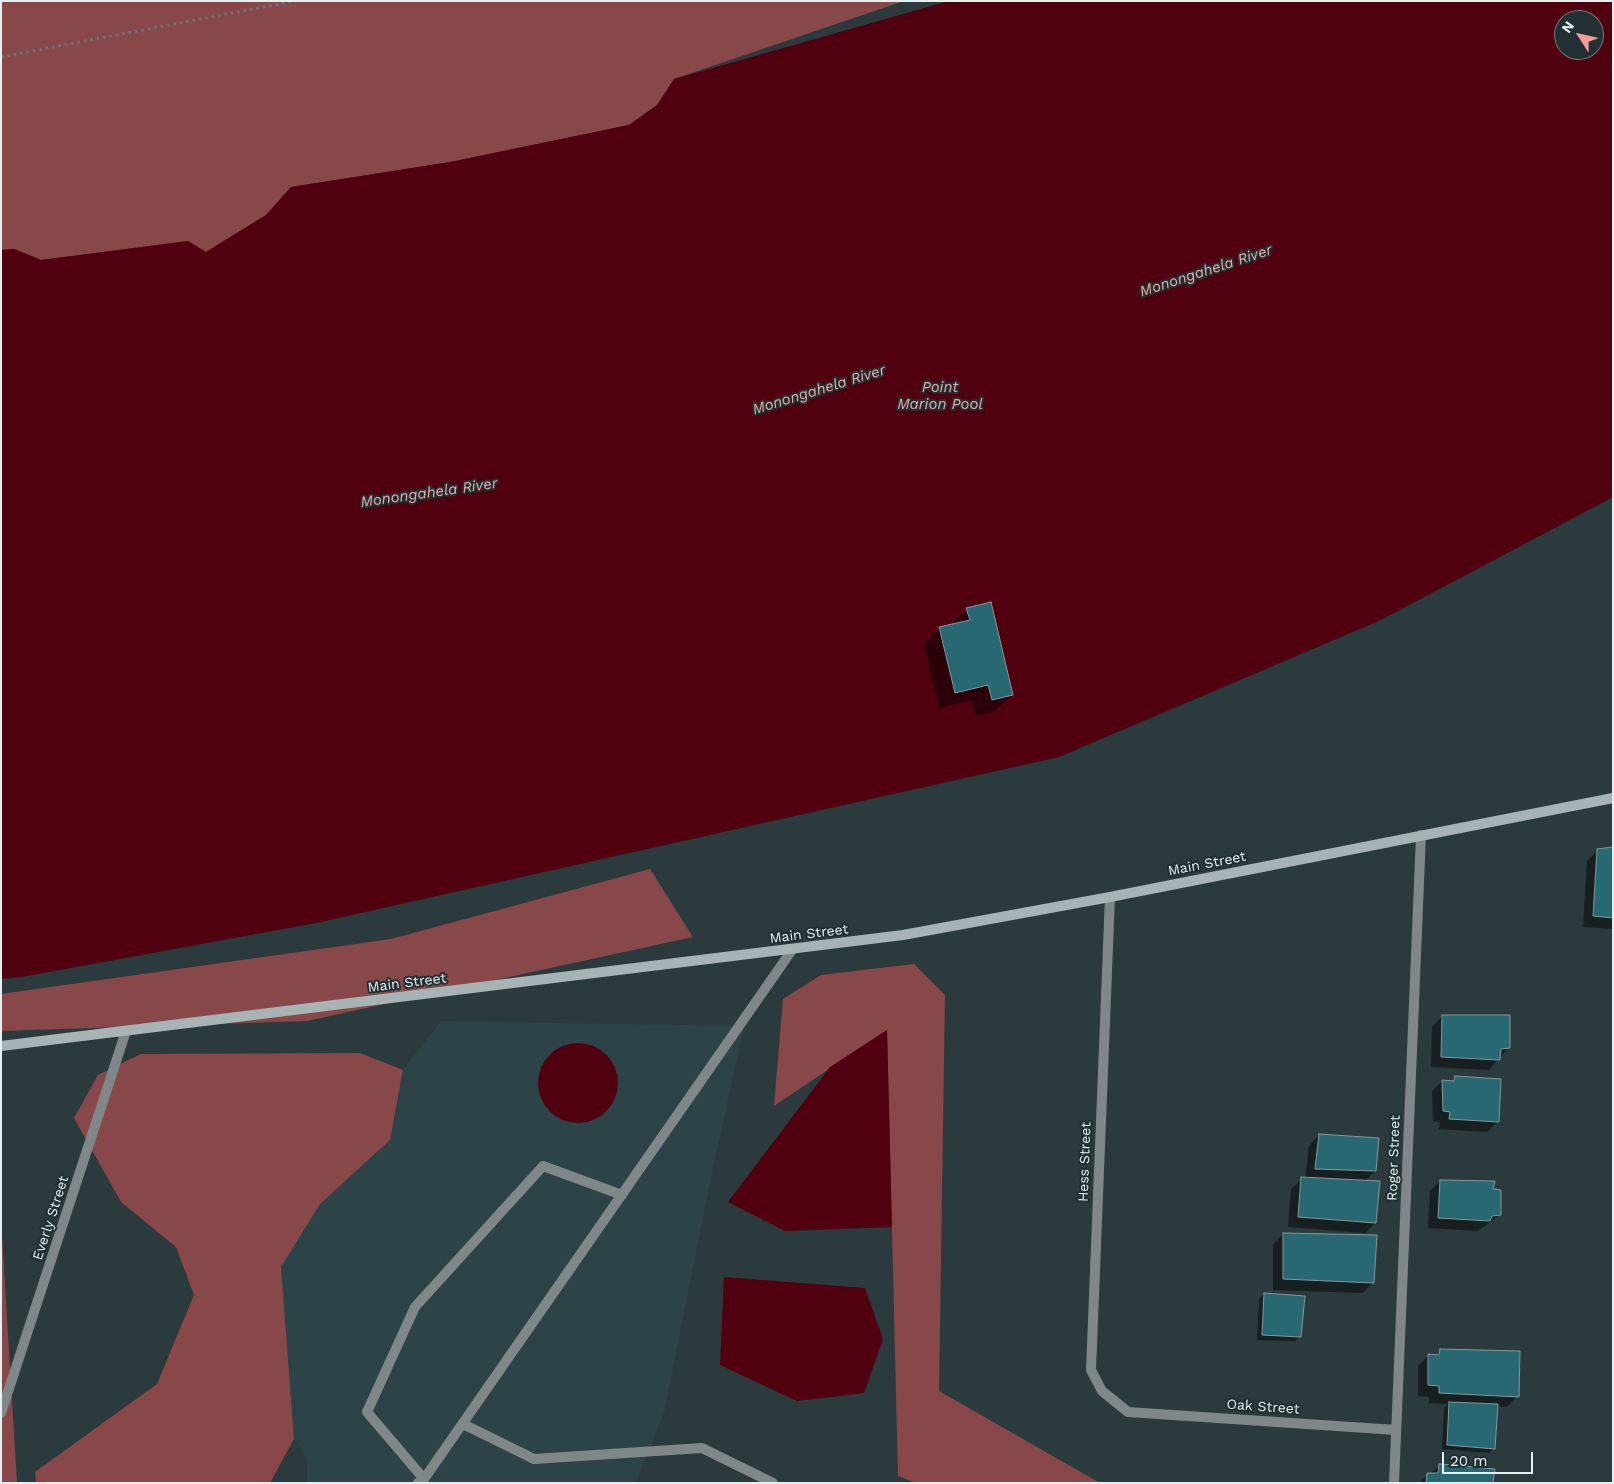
<!DOCTYPE html>
<style>
body{margin:0}
#map{position:relative;width:1614px;height:1484px;overflow:hidden;background:#2b3a3d;font-family:"Work Sans",sans-serif}
canvas{display:block}
.frame{position:absolute;inset:0;border:2px solid #e7f0f1;pointer-events:none}
.north{position:absolute;left:1554px;top:10px;width:50px;height:50px;box-sizing:border-box;background:#213033;border:1px solid #707d7f;border-radius:50%;rotate:305deg;font-size:14px;font-weight:700;line-height:20px;text-align:center;color:#e7f0f1}
.north::after{content:'';display:block;margin:auto;width:18px;height:22px;background:#f59b9a;clip-path:polygon(50% 0,100% 100%,50% 72%,0 100%)}
.scale{position:absolute;left:1442px;top:1452px;width:91px;height:22px;box-sizing:border-box;border:2px solid #e7f0f1;border-top:0;padding-left:6px;font-size:15px;line-height:18px;white-space:nowrap;color:#e7f0f1;-webkit-text-stroke:4px #213033;paint-order:stroke}
</style>
<div id="map">
<canvas width="1614" height="1484"></canvas>
<div class="frame"></div>
<div class="north">N</div>
<div class="scale">20 m</div>
</div>
<script>
const ctx = document.querySelector('canvas').getContext('2d');
ctx.lineJoin = 'round';
function fillPath(path, color) {
  ctx.fillStyle = color;
  ctx.fill(path, 'evenodd');
}
function toPath(rows) {
  const path = new Path2D();
  for (const r of rows) {
    if (r.length === 3) {
      path.moveTo(r[0] + r[2], r[1]);
      path.arc(r[0], r[1], r[2], 0, 2 * Math.PI);
      continue;
    }
    path.moveTo(r[0], r[1]);
    for (let i = 2; i < r.length; i += 2) path.lineTo(r[i], r[i + 1]);
  }
  return path;
}
function strokePath(path, color, width, dash) {
  ctx.strokeStyle = color;
  ctx.lineWidth = width;
  ctx.lineCap = dash ? 'butt' : 'round';
  ctx.setLineDash(dash || []);
  ctx.stroke(path);
}
function label(font, color, halo, rows, align = 'center') {
  ctx.font = font + ' "Work Sans",sans-serif';
  ctx.lineWidth = 4;
  ctx.setLineDash([]);
  ctx.textBaseline = 'middle';
  ctx.strokeStyle = halo;
  ctx.fillStyle = color;
  for (const [text, x, y, turn = 0] of rows) {
    ctx.save();
    ctx.translate(x, y);
    ctx.rotate((+turn || 0) * Math.PI / 180);
    ctx.textAlign = isNaN(turn) ? turn : align;
    if (halo) ctx.strokeText(text, 0, 0);
    ctx.fillText(text, 0, 0);
    ctx.restore();
  }
}
const built = toPath([
 [441,1021,744,1026,708,1192,664,1413,636,1483,307,1483,307,1459,294,1439,281,1267,320,1204,390,1140,403,1070]
]);
const green = toPath([
 [1,1,904,1,674,79,657,105,629,125,450,162,291,187,266,215,206,252,188,241,41,260,14,249,1,250],
 [650,869,693,937,307,1021,1,1031,1,994,391,939],
 [914,964,945,995,939,1391,1100,1483,916,1483,898,1476,887,1030,774,1106,783,999,821,975],
 [360,1053,403,1070,390,1140,320,1204,281,1267,294,1439,270,1483,36,1483,35,1472,157,1384,194,1295,176,1247,121,1202,74,1118,98,1075,141,1054],
 [1,1218,17,1483,1,1483]
]);
const water = toPath([
 [949,1,1613,1,1613,497,1381,620,1059,757,316,923,22,977,1,979,1,250,14,249,41,260,188,241,206,252,266,215,291,187,450,162,629,125,657,105,674,79],
 [1564,20,1594,20,1594,50,1564,50],
 [887,1030,892,1227,785,1231,728,1202,830,1067],
 [578,1083,40],
 [724,1277,865,1288,883,1339,864,1393,797,1401,720,1365]
]);
const shadow = toPath([
 [967,609,1012,695,995,711,976,716,972,700,939,708,924,644,940,628,951,625],
 [1613,848,1613,929,1583,927,1587,861,1598,850],
 [1442,1016,1509,1047,1489,1070,1431,1067,1432,1027],
 [1456,1077,1498,1121,1487,1132,1439,1129,1440,1122,1433,1121,1432,1091,1442,1081,1451,1082],
 [1319,1135,1375,1171,1364,1182,1375,1223,1365,1233,1288,1227,1291,1189,1302,1179,1305,1179,1309,1146],
 [1440,1181,1491,1190,1499,1215,1478,1231,1428,1228,1430,1191],
 [1283,1234,1373,1282,1363,1293,1273,1290,1273,1245],
 [1264,1294,1300,1336,1295,1341,1257,1340,1259,1299],
 [1441,1351,1517,1396,1507,1407,1497,1406,1494,1448,1489,1453,1442,1449,1444,1408,1448,1404,1429,1403,1429,1397,1418,1396,1418,1366,1428,1356,1435,1356],
 [1440,1465,1492,1483,1419,1483]
]);
const building = toPath([
 [991,602,1013,695,992,700,988,685,955,693,939,627,970,620,966,608,991,602],
 [1613,847,1613,918,1593,916,1597,849,1613,847],
 [1442,1015,1510,1015,1510,1048,1501,1049,1500,1060,1441,1057,1442,1015],
 [1455,1076,1501,1079,1499,1122,1449,1119,1450,1112,1443,1111,1442,1080,1454,1081,1455,1076],
 [1319,1134,1379,1138,1376,1171,1315,1169,1319,1134],
 [1301,1177,1380,1181,1376,1223,1298,1217,1301,1177],
 [1440,1180,1495,1181,1493,1189,1501,1190,1501,1215,1492,1216,1490,1221,1438,1218,1440,1180],
 [1283,1233,1377,1235,1374,1283,1283,1279,1283,1233],
 [1264,1293,1305,1296,1301,1337,1262,1335,1264,1293],
 [1440,1349,1520,1351,1519,1397,1439,1393,1439,1386,1428,1385,1428,1354,1439,1355,1440,1349],
 [1449,1402,1498,1404,1495,1449,1447,1445,1449,1402],
 [1439,1464,1495,1469,1493,1483,1426,1483,1427,1473,1438,1473,1439,1464]
]);
const path = toPath([
 [1,57,295,1]
]);
const lane = toPath([
 [463,1424,534,1459,702,1448,773,1483],
 [424,1479,367,1412,415,1307,543,1166,622,1195],
 [418,1483,424,1479,792,950]
]);
const street = toPath([
 [1110,897,1091,1370,1102,1391,1128,1412,1396,1430],
 [1,1413,126,1031],
 [1394,1483,1421,835]
]);
const secondary = toPath([
 [1,1046,903,935,1110,897,1613,798]
]);
const streetNames = [
 ["Main Street",1207,864,-11],
 ["Main Street",809,934,-7],
 ["Main Street",407,983,-7],
 ["Roger Street",1394,1158,-88],
 ["Hess Street",1085,1162,-88],
 ["Everly Street",51,1218,-72],
 ["Oak Street",1263,1407,4]
];
const waterNames = [
 ["Monongahela River",1206,271,-18],
 ["Point",940,388],
 ["Marion Pool",940,405],
 ["Monongahela River",819,390,-17],
 ["Monongahela River",429,493,-8]
];
fillPath(built, '#2c4448');
fillPath(green, '#884849');
fillPath(water, '#51000f');
fillPath(shadow, '#0007');
fillPath(building, '#276872');
strokePath(building, '#86989b', 1);
strokePath(path, '#697679', 3, [2.5, 4]);
strokePath(lane, '#7f8788', 10);
strokePath(street, '#7f8788', 10);
strokePath(secondary, '#a7b3b5', 10);
label('14px', '#e7f0f1', '#213033', streetNames);
label('italic 15px', '#f1aaa9', '#213033', waterNames);
</script>
